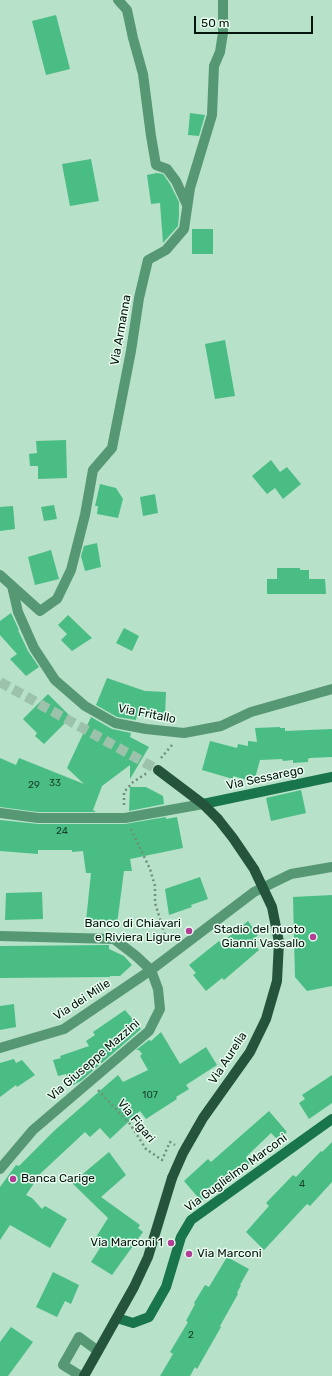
<!DOCTYPE html>
<style>
body{margin:0}
#map{position:relative;width:332px;height:1376px;overflow:hidden;background:#b7e1c8;font-family:Rubik,sans-serif}
canvas{display:block}
.scale{position:absolute;left:194px;top:16px;width:119px;height:18px;box-sizing:border-box;border:2px solid #05140c;border-top:0;padding-left:5px;font-size:12px;line-height:14px;white-space:nowrap;color:#05140c;-webkit-text-stroke:3px #e8fdf0;paint-order:stroke}
</style>
<div id="map">
<canvas width="332" height="1376"></canvas>
<div class="scale">50 m</div>
</div>
<script>
const ctx = document.querySelector('canvas').getContext('2d');
ctx.lineJoin = 'round';
function fillPath(path, color) {
  ctx.fillStyle = color;
  ctx.fill(path, 'evenodd');
}
function toPath(rows) {
  const path = new Path2D();
  for (const r of rows) {
    path.moveTo(r[0], r[1]);
    for (let i = 2; i < r.length; i += 2) path.lineTo(r[i], r[i + 1]);
  }
  return path;
}
function strokePath(path, color, width, dash) {
  ctx.strokeStyle = color;
  ctx.lineWidth = width;
  ctx.lineCap = dash ? 'butt' : 'round';
  ctx.setLineDash(dash || []);
  ctx.stroke(path);
}
function label(font, color, halo, rows, align = 'center') {
  ctx.font = font + ' Rubik,sans-serif';
  ctx.lineWidth = 3;
  ctx.setLineDash([]);
  ctx.textBaseline = 'middle';
  ctx.strokeStyle = halo;
  ctx.fillStyle = color;
  for (const [text, x, y, turn = 0] of rows) {
    ctx.save();
    ctx.translate(x, y);
    ctx.rotate((+turn || 0) * Math.PI / 180);
    ctx.textAlign = isNaN(turn) ? turn : align;
    if (halo) ctx.strokeText(text, 0, 0);
    ctx.fillText(text, 0, 0);
    ctx.restore();
  }
}
const building = toPath([
 [56,15,70,69,46,75,32,21],
 [190,113,205,115,199,136,188,135],
 [91,159,99,201,70,206,62,164],
 [157,173,163,174,170,184,179,202,179,216,178,226,163,243,160,203,151,204,147,175],
 [192,229,213,229,213,254,192,254],
 [225,340,235,396,215,399,205,344],
 [66,440,67,478,38,479,38,466,30,466,29,454,37,453,36,441],
 [271,460,280,472,287,467,301,484,283,499,275,488,267,494,252,476],
 [100,484,116,488,123,499,118,518,97,514,98,506,95,506],
 [155,494,158,513,143,516,140,497],
 [54,505,57,519,44,521,41,507],
 [13,506,15,529,0,531,0,507],
 [97,543,101,567,85,571,81,556,84,546],
 [51,550,59,579,35,585,28,557],
 [277,568,300,568,300,570,309,570,309,579,325,579,326,594,267,594,267,579,277,579],
 [11,613,19,630,18,630,28,651,39,667,26,676,10,659,17,654,0,635,0,621],
 [68,615,92,638,72,651,61,640,67,634,58,625],
 [124,628,139,636,132,651,116,643],
 [107,678,145,691,166,692,165,716,137,715,136,720,117,717,96,705],
 [48,694,71,717,44,744,35,736,37,733,23,719],
 [91,717,112,729,131,733,130,737,149,747,130,779,130,765,102,786,93,810,96,812,38,812,0,807,0,758,16,765,19,758,84,784,67,768],
 [280,727,280,728,285,728,285,731,332,729,332,757,310,758,308,759,308,762,293,763,293,760,283,761,282,759,260,760,254,782,233,776,233,779,202,770,210,741,237,748,238,744,248,746,248,741,257,742,255,728],
 [130,787,146,787,163,796,164,804,129,811],
 [301,790,306,813,271,821,266,798],
 [166,817,166,819,177,817,183,848,130,859,132,871,124,871,117,924,86,921,91,873,86,873,83,851,72,852,72,850,38,850,38,854,0,851,0,820,38,824,125,824],
 [200,877,208,899,191,905,192,907,169,915,165,889],
 [42,892,43,919,5,920,6,893],
 [332,895,332,986,307,991,295,977,293,897],
 [248,921,258,935,255,938,258,942,255,945,259,950,224,980,222,978,206,991,193,975,196,973,189,965,219,941,221,943],
 [109,945,109,949,124,956,132,965,120,976,110,976,110,977,0,978,0,946],
 [14,1004,16,1027,0,1030,0,1006],
 [125,1010,141,1029,81,1081,71,1086,66,1074,58,1076,53,1060,61,1058,60,1056,89,1046,86,1041,95,1035,93,1032],
 [161,1032,180,1064,206,1047,217,1065,186,1085,189,1089,176,1097,177,1099,146,1119,140,1111,110,1139,100,1128,90,1137,85,1132,41,1173,26,1195,32,1198,42,1209,45,1206,67,1219,50,1248,10,1225,0,1240,0,1187,16,1165,19,1166,55,1130,118,1075,123,1082,148,1070,140,1056,142,1054,139,1050,136,1050,149,1040,151,1041],
 [14,1059,16,1063,22,1060,35,1075,17,1087,16,1085,0,1097,0,1063],
 [332,1075,332,1103,309,1119,299,1103,305,1099,302,1095],
 [269,1111,287,1132,278,1140,271,1133,246,1157,251,1162,235,1177,232,1173,201,1201,184,1181,208,1159,211,1162],
 [332,1142,332,1182,310,1206,307,1204,264,1250,246,1232,269,1206,266,1203,293,1175,296,1177,321,1151,322,1152],
 [109,1152,126,1175,101,1197,140,1225,138,1228,143,1232,112,1275,91,1262,100,1248,93,1242,108,1218,72,1183],
 [227,1257,249,1269,240,1285,241,1285,237,1293,238,1294,220,1326,221,1327,197,1369,195,1367,190,1376,160,1376,173,1354,170,1352,188,1322,186,1321,195,1304,194,1303,205,1285,209,1287],
 [53,1272,79,1285,71,1304,65,1301,57,1317,36,1307],
 [11,1327,33,1342,8,1376,0,1376,0,1342]
]);
const primaryTunnel = toPath([
 [0,682,158,770]
]);
const path = toPath([
 [161,758,172,745],
 [124,805,124,792,133,782,147,773],
 [131,829,150,869,155,886,155,903,165,935,165,943],
 [98,1090,130,1124,146,1149,162,1160,170,1142,175,1145]
]);
const street = toPath([
 [118,0,127,10,133,38,143,74,151,136,156,165,167,169,176,181,187,205],
 [0,575,40,611,57,599,71,570,85,515,93,470,112,448,131,351,139,298,148,260,166,250,184,229,190,188,212,115,214,66,220,52,223,33,223,0],
 [12,586,18,612,34,648,55,680,85,706,115,723,146,729,184,733,221,726,251,712,332,689],
 [0,813,38,818,125,818,203,804],
 [0,936,114,939,136,956,151,970,158,989,160,1009,149,1031,33,1130,0,1169],
 [0,1048,64,1029,151,970,254,892,291,874,332,867],
 [81,1376,63,1365,79,1337,98,1351]
]);
const secondary = toPath([
 [203,804,332,777],
 [117,1318,133,1323,149,1317,166,1287,181,1237,191,1220,332,1119]
]);
const primary = toPath([
 [158,770,203,804,218,819],
 [84,1376,134,1287,148,1257,172,1178]
]);
const primaryBridge = toPath([
 [172,1178,183,1153,203,1118,250,1052,266,1019,277,981,279,942,272,907,254,869,233,838,218,819]
]);
const markers = [
 [189,931,4,"#b23e96"],
 [313,937,4,"#b23e96"],
 [13,1179,4,"#b23e96"],
 [171,1243,4,"#b23e96"],
 [189,1254,4,"#b23e96"]
];
const numberNames = [
 ["33",55,783],
 ["29",34,785],
 ["24",62,831],
 ["107",150,1095],
 ["4",302,1184],
 ["2",191,1335]
];
const streetNames = [
 ["Via Armanna",121,330,-80],
 ["Via Fritallo",147,714,11],
 ["Via Sessarego",265,778,-12],
 ["Via dei Mille",82,1000,-33],
 ["Via Aurelia",228,1058,-57],
 ["Via Giuseppe Mazzini",94,1060,-41],
 ["Via Figari",136,1121,51],
 ["Via Guglielmo Marconi",236,1173,-36]
];
const poiNames = [
 ["Banco di Chiavari",181,924],
 ["e Riviera Ligure",181,938],
 ["Stadio del nuoto",305,930],
 ["Gianni Vassallo",305,944],
 ["Banca Carige",21,1179,"left"],
 ["Via Marconi 1",163,1243],
 ["Via Marconi",197,1254,"left"]
];
fillPath(building, '#49bd84');
strokePath(primaryTunnel, '#9cc2ac', 10, [10, 5]);
strokePath(path, '#708f7d', 2.5, [2, 3]);
strokePath(street, '#569874', 10);
strokePath(secondary, '#19754c', 10);
strokePath(primary, '#25543c', 10);
strokePath(primaryBridge, '#25543c', 10);
for (const [x, y, r, color] of markers) {
  const dot = new Path2D();
  dot.arc(x, y, r, 0, 2 * Math.PI);
  ctx.fillStyle = color;
  ctx.fill(dot);
  strokePath(dot, '#e8fdf0', 1.5);
}
label('10px', '#163e2a', null, numberNames);
label('12px', '#05140c', '#e8fdf0', streetNames);
label('12px', '#05140c', '#e8fdf0', poiNames, 'right');
</script>
